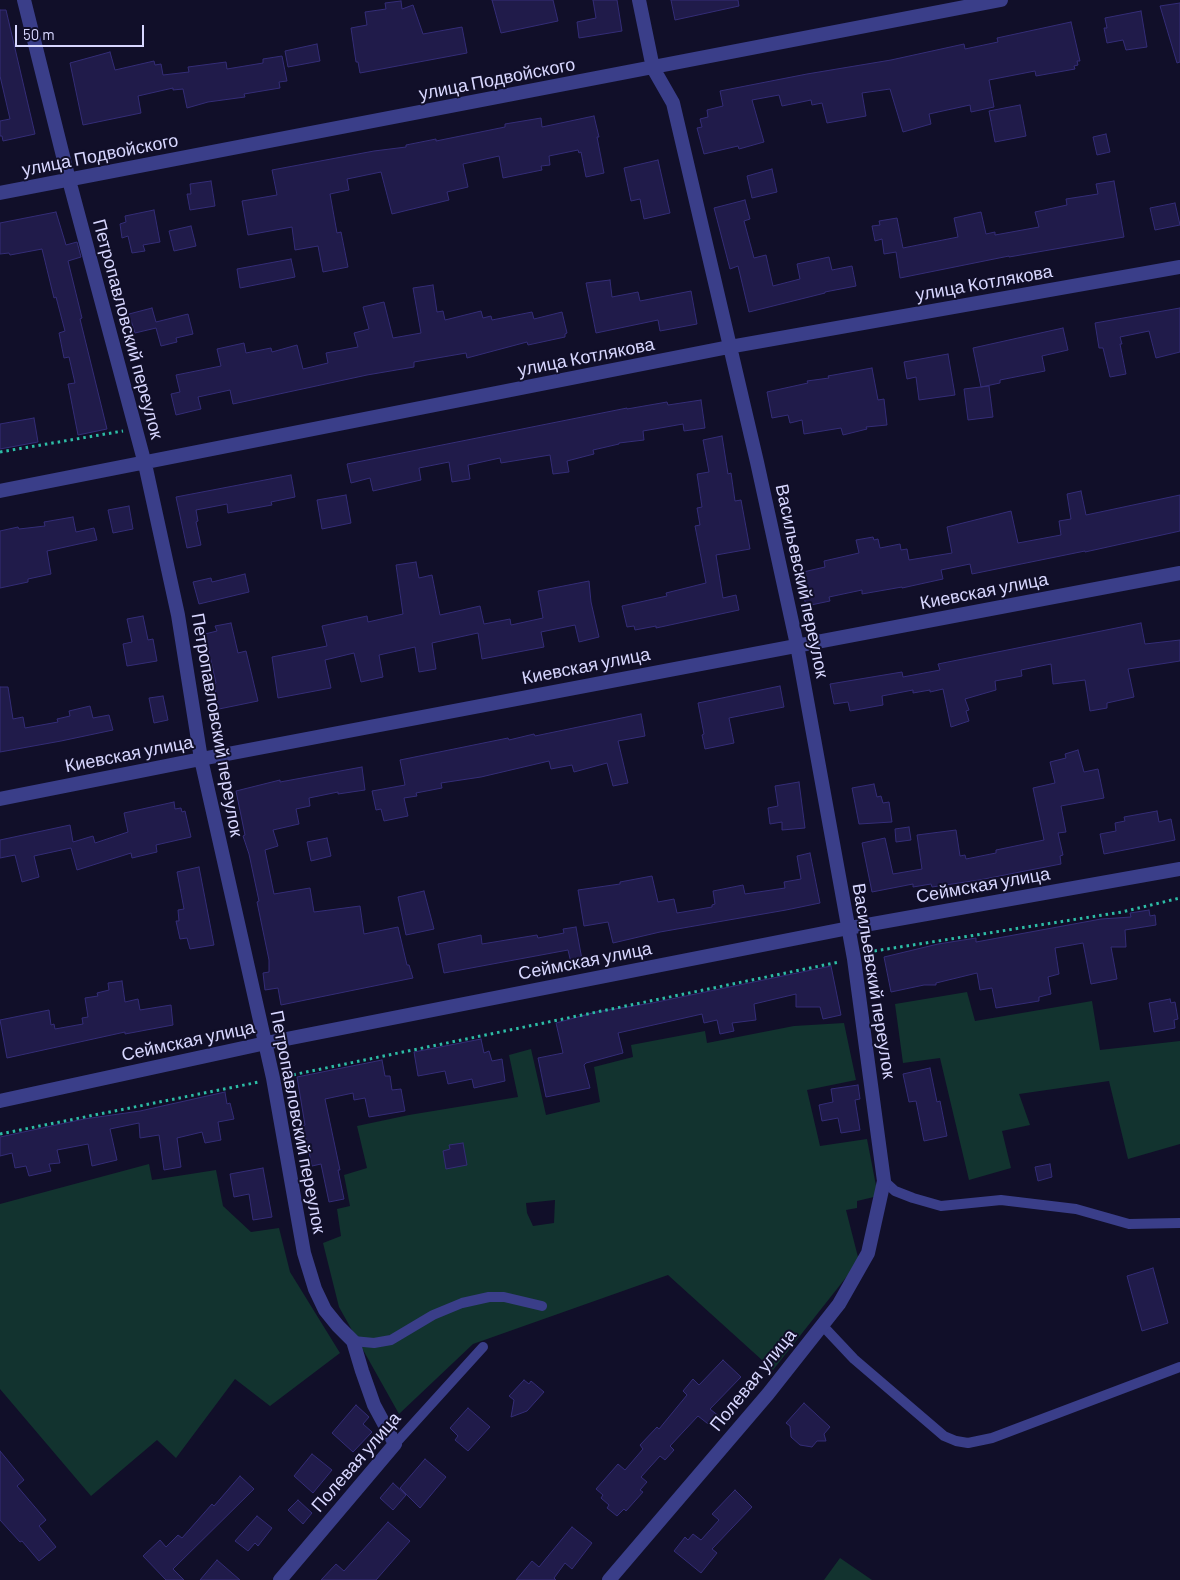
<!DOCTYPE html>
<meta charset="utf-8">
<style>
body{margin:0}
#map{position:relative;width:1180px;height:1580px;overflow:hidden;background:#110f29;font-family:Barlow,sans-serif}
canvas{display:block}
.scale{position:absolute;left:15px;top:25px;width:129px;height:22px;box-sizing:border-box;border:2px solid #d8d7ff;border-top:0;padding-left:6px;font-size:15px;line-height:18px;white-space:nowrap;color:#d8d7ff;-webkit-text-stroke:4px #110f29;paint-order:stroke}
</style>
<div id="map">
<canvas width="1180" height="1580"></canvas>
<div class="scale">50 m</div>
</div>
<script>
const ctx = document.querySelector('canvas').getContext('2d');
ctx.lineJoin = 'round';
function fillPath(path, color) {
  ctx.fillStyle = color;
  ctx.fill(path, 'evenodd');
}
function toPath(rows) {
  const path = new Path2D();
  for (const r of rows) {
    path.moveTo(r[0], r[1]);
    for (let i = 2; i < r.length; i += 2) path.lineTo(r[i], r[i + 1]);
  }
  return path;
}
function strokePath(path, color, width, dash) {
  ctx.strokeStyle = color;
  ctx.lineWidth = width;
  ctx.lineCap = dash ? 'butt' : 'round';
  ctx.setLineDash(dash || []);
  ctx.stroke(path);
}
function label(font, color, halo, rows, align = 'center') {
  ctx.font = font + ' Barlow,sans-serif';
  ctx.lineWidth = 4;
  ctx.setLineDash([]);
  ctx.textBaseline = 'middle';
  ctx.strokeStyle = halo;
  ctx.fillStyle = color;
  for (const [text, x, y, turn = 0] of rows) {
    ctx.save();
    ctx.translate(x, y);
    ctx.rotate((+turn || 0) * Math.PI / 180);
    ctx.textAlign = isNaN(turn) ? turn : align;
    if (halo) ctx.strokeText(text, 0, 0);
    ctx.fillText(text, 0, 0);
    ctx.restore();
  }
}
const green = toPath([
 [967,992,975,1021,1092,1001,1100,1050,1180,1041,1180,1144,1128,1159,1109,1081,1019,1094,1030,1125,1002,1131,1011,1168,969,1180,940,1058,903,1063,895,1004],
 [844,1023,856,1080,807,1090,820,1146,867,1139,878,1196,857,1201,857,1208,846,1210,859,1261,773,1370,668,1275,473,1344,399,1414,339,1307,323,1243,341,1236,337,1209,350,1206,344,1175,367,1168,357,1126,409,1115,518,1097,509,1055,531,1049,546,1115,600,1102,594,1067,633,1057,631,1045,705,1031,707,1043,794,1026],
 [555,1200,554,1223,533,1226,527,1213,526,1203],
 [149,1164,152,1180,216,1170,223,1206,251,1232,279,1228,290,1272,340,1353,270,1406,235,1379,176,1458,157,1440,91,1496,0,1389,0,1204],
 [840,1558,872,1580,824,1580]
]);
const building = toPath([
 [492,0,553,0,558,21,501,33,492,0],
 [593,0,617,0,622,31,579,38,577,22,596,18,593,0],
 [671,0,738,0,739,6,675,20,671,0],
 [401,1,402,9,413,5,423,34,462,27,467,53,360,73,358,62,356,62,351,28,367,25,365,12,386,9,385,3,401,1],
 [1180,3,1180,62,1177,63,1160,6,1180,3],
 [0,10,6,10,35,134,3,141,2,136,0,136,0,121,10,119,0,76,0,10],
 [1141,11,1147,47,1126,50,1123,40,1107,43,1104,28,1107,28,1105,18,1141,11],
 [1071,22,1080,61,1077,61,1078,65,1074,66,1075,69,1036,76,1035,71,989,80,994,107,971,112,970,105,929,114,931,124,903,132,890,89,862,93,866,116,827,123,822,103,812,105,811,100,782,106,779,95,752,100,764,142,739,149,738,146,704,154,697,128,702,127,700,119,708,117,707,110,723,106,720,91,807,74,891,60,964,44,965,49,998,42,997,38,1071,22],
 [317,44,320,61,288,67,285,51,317,44],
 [110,52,115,70,154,61,155,65,161,64,163,75,189,72,188,67,226,62,227,69,263,63,263,59,282,56,287,81,279,82,280,88,244,94,245,97,208,102,187,108,183,89,173,90,173,88,138,96,141,113,83,125,70,63,110,52],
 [1020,105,1026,136,995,142,989,111,1020,105],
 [594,116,599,137,597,137,604,173,586,177,581,152,579,153,578,150,549,156,550,165,541,166,542,170,503,178,499,156,463,164,468,187,447,192,449,200,392,214,381,172,347,179,349,190,330,194,337,233,341,232,348,267,323,272,318,246,295,250,292,227,248,235,242,201,277,195,272,170,374,151,406,147,406,145,436,139,436,141,505,127,505,124,541,118,542,127,594,116],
 [1106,134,1110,152,1097,155,1093,137,1106,134],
 [658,160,670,213,644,219,640,199,631,201,624,168,658,160],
 [772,169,777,192,752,198,747,176,772,169],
 [211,181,215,206,190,210,187,194,191,194,190,184,211,181],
 [1114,181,1124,237,1009,257,1009,256,900,278,896,252,884,254,882,239,875,241,872,226,880,225,879,221,897,218,903,248,958,237,954,218,981,212,986,234,995,232,995,235,1039,227,1035,212,1067,205,1066,199,1098,194,1096,184,1114,181],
 [745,200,750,219,744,221,754,258,766,255,773,286,800,279,797,264,829,257,832,270,852,266,856,286,825,292,825,293,749,312,738,266,730,269,714,208,745,200],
 [1175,203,1180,225,1155,230,1150,208,1175,203],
 [154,210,160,242,143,245,145,251,132,253,128,236,122,238,120,224,126,222,125,216,154,210],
 [56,212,66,245,77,242,81,257,68,261,82,318,80,319,107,429,78,435,68,384,75,383,69,357,64,358,59,333,65,331,56,297,54,298,42,249,10,255,9,253,0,254,0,223,56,212],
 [191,226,196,246,174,251,169,231,191,226],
 [291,259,295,277,240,288,237,269,291,259],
 [610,280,612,297,638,292,640,301,691,291,697,324,660,331,658,320,596,333,586,283,610,280],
 [433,285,437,312,443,311,445,320,481,311,483,318,491,316,492,320,532,312,534,319,562,312,567,333,565,334,565,337,528,345,527,342,467,358,466,353,414,362,414,367,367,375,233,404,230,390,198,397,201,409,176,415,171,394,180,392,176,375,221,366,217,349,244,343,246,353,271,348,272,352,297,345,303,369,328,363,326,353,358,347,354,333,369,329,363,307,384,302,393,338,421,333,413,288,433,285],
 [152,308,156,322,188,314,193,334,176,338,177,342,161,346,156,328,135,333,129,314,152,308],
 [1180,308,1180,352,1156,358,1149,331,1120,337,1122,344,1120,344,1126,374,1110,377,1103,348,1099,348,1095,323,1180,308],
 [1063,328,1068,350,1042,356,1045,371,1000,380,1000,383,981,387,973,348,1063,328],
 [948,354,955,395,919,400,916,377,907,379,904,362,948,354],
 [872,368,878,400,884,399,887,425,866,427,867,429,843,435,841,428,804,434,802,420,790,423,788,415,772,418,767,392,808,383,807,381,829,378,828,376,872,368],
 [989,386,993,417,968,420,964,389,989,386],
 [701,400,705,428,684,431,683,424,643,431,644,440,619,443,619,444,593,450,594,454,567,461,569,472,553,474,550,455,501,463,500,458,468,465,470,479,452,482,449,462,419,468,421,480,373,491,370,478,351,483,347,464,627,408,627,409,667,402,668,405,701,400],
 [34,418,38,442,0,449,0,424,34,418],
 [722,436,728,474,731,473,735,501,741,500,750,549,716,555,723,598,736,595,739,610,656,628,656,626,635,630,634,626,627,627,622,606,667,596,666,593,706,583,695,526,700,525,697,508,702,507,697,474,709,472,703,440,722,436],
 [291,475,295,497,271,502,272,505,228,513,227,504,196,510,198,521,196,522,201,545,187,548,176,497,291,475],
 [1081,491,1086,515,1180,495,1180,531,1085,552,1085,551,972,574,970,564,941,570,943,579,902,588,902,587,862,594,862,590,829,597,830,601,806,606,799,573,825,567,824,561,859,553,856,540,873,537,874,540,878,539,880,548,900,544,901,550,907,549,909,560,952,553,947,527,1011,511,1018,543,1061,535,1059,521,1071,519,1067,494,1081,491],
 [346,495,351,523,322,529,317,500,346,495],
 [129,506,133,529,113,533,108,510,129,506],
 [73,517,76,532,94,528,97,540,47,551,51,574,28,579,28,582,0,588,0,531,18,527,19,529,45,526,44,522,73,517],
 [416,562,419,578,432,575,440,615,480,606,484,624,510,619,511,625,543,618,538,591,589,581,591,602,599,637,579,642,575,625,541,632,544,647,482,659,478,633,432,643,436,669,419,672,415,647,379,655,383,677,361,682,354,653,325,660,331,688,278,698,272,657,327,646,322,626,367,616,368,622,403,614,396,565,416,562],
 [245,574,249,592,199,604,193,582,211,578,212,582,245,574],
 [143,616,148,640,153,639,157,661,127,666,123,644,132,642,127,619,143,616],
 [231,623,238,653,246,651,258,701,219,709,214,684,216,683,205,634,217,631,215,626,231,623],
 [1141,623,1145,644,1180,640,1180,661,1128,669,1134,697,1107,703,1107,708,1090,711,1085,680,1053,684,1051,664,1021,670,1022,676,995,681,996,690,965,699,969,710,966,711,969,721,951,727,943,689,930,692,930,690,913,693,913,690,882,696,883,705,850,711,848,702,834,704,830,684,902,672,903,677,940,670,938,664,1141,623],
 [780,686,784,707,729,718,734,743,705,749,702,735,704,734,698,703,780,686],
 [0,687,8,687,13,719,23,717,25,728,58,722,57,719,70,716,69,711,90,706,93,718,109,715,113,730,61,741,0,752,0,687],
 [163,696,168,720,154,723,149,698,163,696],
 [641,714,645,736,618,741,628,783,613,786,607,763,574,772,572,765,551,769,549,761,481,777,441,783,442,788,416,793,417,796,404,798,408,816,384,821,381,809,376,810,372,791,405,785,400,760,508,738,509,740,534,734,535,736,641,714],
 [1078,750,1084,772,1098,769,1104,798,1061,806,1066,832,1058,833,1063,855,1060,856,1061,864,979,880,932,887,931,884,913,887,913,884,872,892,862,843,885,838,893,874,922,869,917,835,956,830,960,856,965,855,966,859,996,853,996,850,1044,840,1033,788,1055,783,1050,762,1066,758,1065,754,1078,750],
 [362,767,365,790,338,794,338,792,309,798,310,806,296,809,299,824,273,830,278,846,265,850,274,894,310,888,314,912,360,906,364,934,398,927,407,965,409,965,413,978,281,1005,278,988,265,990,263,973,269,972,269,960,257,902,259,901,249,854,243,836,245,835,236,791,280,780,280,782,362,767],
 [799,782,805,828,782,830,782,822,770,824,768,808,778,806,775,786,799,782],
 [874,784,877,797,881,796,883,803,889,802,892,822,859,824,852,788,874,784],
 [174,802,175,809,181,808,182,812,185,811,191,837,156,845,157,852,132,858,131,853,77,870,71,848,34,856,39,877,22,882,15,855,0,858,0,840,70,825,73,842,93,836,95,843,128,832,124,813,174,802],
 [1157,811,1159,822,1171,819,1175,840,1104,854,1100,834,1116,831,1115,823,1125,821,1124,817,1157,811],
 [909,827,911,840,896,842,895,829,909,827],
 [327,838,331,856,311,861,307,842,327,838],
 [810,853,820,903,786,910,660,932,613,943,608,922,584,926,578,890,620,884,620,882,652,876,658,902,674,899,677,913,683,912,712,907,712,905,715,904,713,891,743,885,745,894,785,888,784,882,801,879,797,856,810,853],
 [199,867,214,945,190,949,187,938,180,939,176,921,179,921,178,910,184,909,177,872,199,867],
 [424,891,434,929,406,935,398,897,424,891],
 [1149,910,1150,916,1155,915,1156,925,1125,930,1126,947,1111,947,1117,979,1091,984,1083,943,1055,948,1059,974,1048,977,1051,994,1039,997,1039,1001,996,1008,992,988,980,990,977,973,936,983,936,985,924,985,891,992,884,957,938,944,976,938,976,942,1101,919,1131,917,1130,913,1149,910],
 [576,927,583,965,572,967,568,950,444,973,438,944,481,935,482,944,537,935,538,938,564,933,563,929,576,927],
 [831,966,841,1015,823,1019,820,1007,796,1007,796,994,754,1004,756,1020,732,1023,734,1031,720,1034,717,1020,704,1023,702,1014,618,1033,623,1053,586,1063,584,1065,590,1088,546,1097,538,1058,563,1053,556,1023,596,1012,652,1003,831,966],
 [122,981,125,1002,138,999,140,1010,171,1005,173,1025,125,1034,125,1032,7,1058,0,1020,49,1010,51,1025,54,1024,55,1029,83,1024,82,1018,88,1017,85,998,98,996,97,993,109,990,108,983,122,981],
 [1170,999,1171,1003,1175,1002,1178,1019,1174,1020,1175,1028,1154,1032,1149,1003,1170,999],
 [481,1039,484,1053,489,1051,492,1061,502,1059,505,1081,474,1088,472,1079,448,1084,445,1071,418,1076,414,1052,481,1039],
 [382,1060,385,1076,390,1076,392,1090,401,1089,405,1111,369,1117,365,1098,354,1100,353,1093,325,1099,340,1170,338,1170,344,1199,329,1202,321,1164,312,1166,303,1126,305,1125,297,1077,382,1060],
 [930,1068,937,1102,940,1101,947,1136,924,1141,916,1101,909,1102,903,1074,930,1068],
 [858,1085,860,1099,855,1100,860,1130,841,1133,838,1118,822,1121,819,1105,833,1102,831,1089,858,1085],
 [225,1092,227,1104,230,1103,234,1119,218,1122,221,1140,205,1143,202,1132,177,1138,181,1167,164,1170,159,1135,140,1138,139,1123,110,1129,117,1160,92,1166,88,1144,57,1150,60,1163,49,1164,51,1171,29,1176,26,1166,15,1168,12,1153,0,1156,0,1137,84,1119,140,1111,225,1092],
 [463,1143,467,1165,446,1169,443,1151,450,1149,449,1145,463,1143],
 [1050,1164,1052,1177,1038,1181,1035,1167,1050,1164],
 [263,1168,272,1217,253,1220,249,1194,234,1197,230,1174,263,1168],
 [1153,1268,1168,1323,1142,1331,1127,1276,1153,1268],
 [723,1360,741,1377,710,1409,720,1417,712,1427,698,1416,670,1446,674,1450,665,1460,660,1456,641,1477,647,1482,640,1490,643,1492,626,1511,624,1509,617,1516,607,1508,609,1505,601,1498,603,1495,596,1489,618,1464,625,1470,643,1449,640,1445,657,1427,659,1429,687,1395,683,1391,693,1379,699,1385,723,1360],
 [524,1380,529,1384,531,1381,544,1392,527,1411,511,1417,514,1400,509,1396,524,1380],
 [804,1403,830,1427,824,1434,826,1441,817,1441,812,1447,800,1445,791,1437,790,1426,786,1423,804,1403],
 [356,1405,369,1417,363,1424,372,1432,353,1452,332,1433,356,1405],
 [468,1408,490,1427,468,1451,455,1440,458,1436,450,1428,468,1408],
 [0,1451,24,1480,17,1486,46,1520,39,1526,56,1547,39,1561,22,1541,20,1542,0,1520,0,1451],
 [312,1454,332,1470,313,1493,294,1476,312,1454],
 [425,1459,446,1477,420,1508,400,1488,425,1459],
 [240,1476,254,1489,173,1569,184,1580,166,1580,143,1556,160,1540,166,1547,178,1535,182,1538,212,1504,214,1506,240,1476],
 [393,1483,406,1495,393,1510,380,1498,393,1483],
 [735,1490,752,1507,712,1549,717,1553,701,1573,674,1551,685,1537,688,1540,693,1534,701,1540,719,1520,712,1514,735,1490],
 [298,1500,312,1513,303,1524,288,1510,298,1500],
 [257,1516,272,1528,258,1546,255,1543,248,1551,235,1541,257,1516],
 [388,1522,410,1541,376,1580,321,1580,336,1564,344,1571,388,1522],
 [572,1527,592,1543,572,1569,565,1563,554,1578,556,1580,516,1580,532,1561,539,1567,572,1527],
 [217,1560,240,1580,200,1580,217,1560]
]);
const path = toPath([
 [0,452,123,431],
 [868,952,1122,912,1180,898],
 [287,1076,839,962],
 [0,1134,259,1082]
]);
const service = toPath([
 [884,1181,895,1191,913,1198,941,1206,1001,1200,1076,1209,1129,1224,1180,1223],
 [822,1325,854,1359,944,1436,956,1441,968,1443,992,1438,1180,1367],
 [353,1341,374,1343,391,1340,433,1315,462,1303,489,1297,504,1297,542,1306],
 [395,1444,483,1347]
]);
const minor = toPath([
 [24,0,69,180,145,464,178,615,201,759,273,1078,304,1253,315,1289,325,1310,338,1326,353,1341,362,1371,374,1405,395,1444,280,1580],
 [0,193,1001,0],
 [0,491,729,347,1180,267],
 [0,799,201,759,1180,573],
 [0,1101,266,1043,849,928,1180,869],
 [609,1580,768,1394,839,1304,868,1253,884,1181,854,959,797,645,757,462,673,103,653,68,639,0]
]);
const streetNames = [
 ["улица Подвойского",497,79,-11],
 ["улица Подвойского",100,155,-11],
 ["улица Котлякова",984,283,-10],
 ["Петропавловский переулок",128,329,75],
 ["улица Котлякова",586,357,-11],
 ["Васильевский переулок",802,581,78],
 ["Киевская улица",984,591,-11],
 ["Киевская улица",586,666,-11],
 ["Петропавловский переулок",217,725,80],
 ["Киевская улица",129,754,-11],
 ["Сеймская улица",983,885,-10],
 ["Сеймская улица",585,961,-11],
 ["Васильевский переулок",874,981,81],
 ["Сеймская улица",188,1041,-12],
 ["Петропавловский переулок",298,1122,79],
 ["Полевая улица",753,1380,-51],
 ["Полевая улица",356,1462,-49]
];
fillPath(green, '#12332f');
fillPath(building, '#201b4a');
strokePath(building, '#342d77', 1);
strokePath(path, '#2dbda6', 3, [2.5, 4]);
strokePath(service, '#3a3e89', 10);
strokePath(minor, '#3a3e89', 14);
label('18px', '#d8d7ff', '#110f29', streetNames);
</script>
